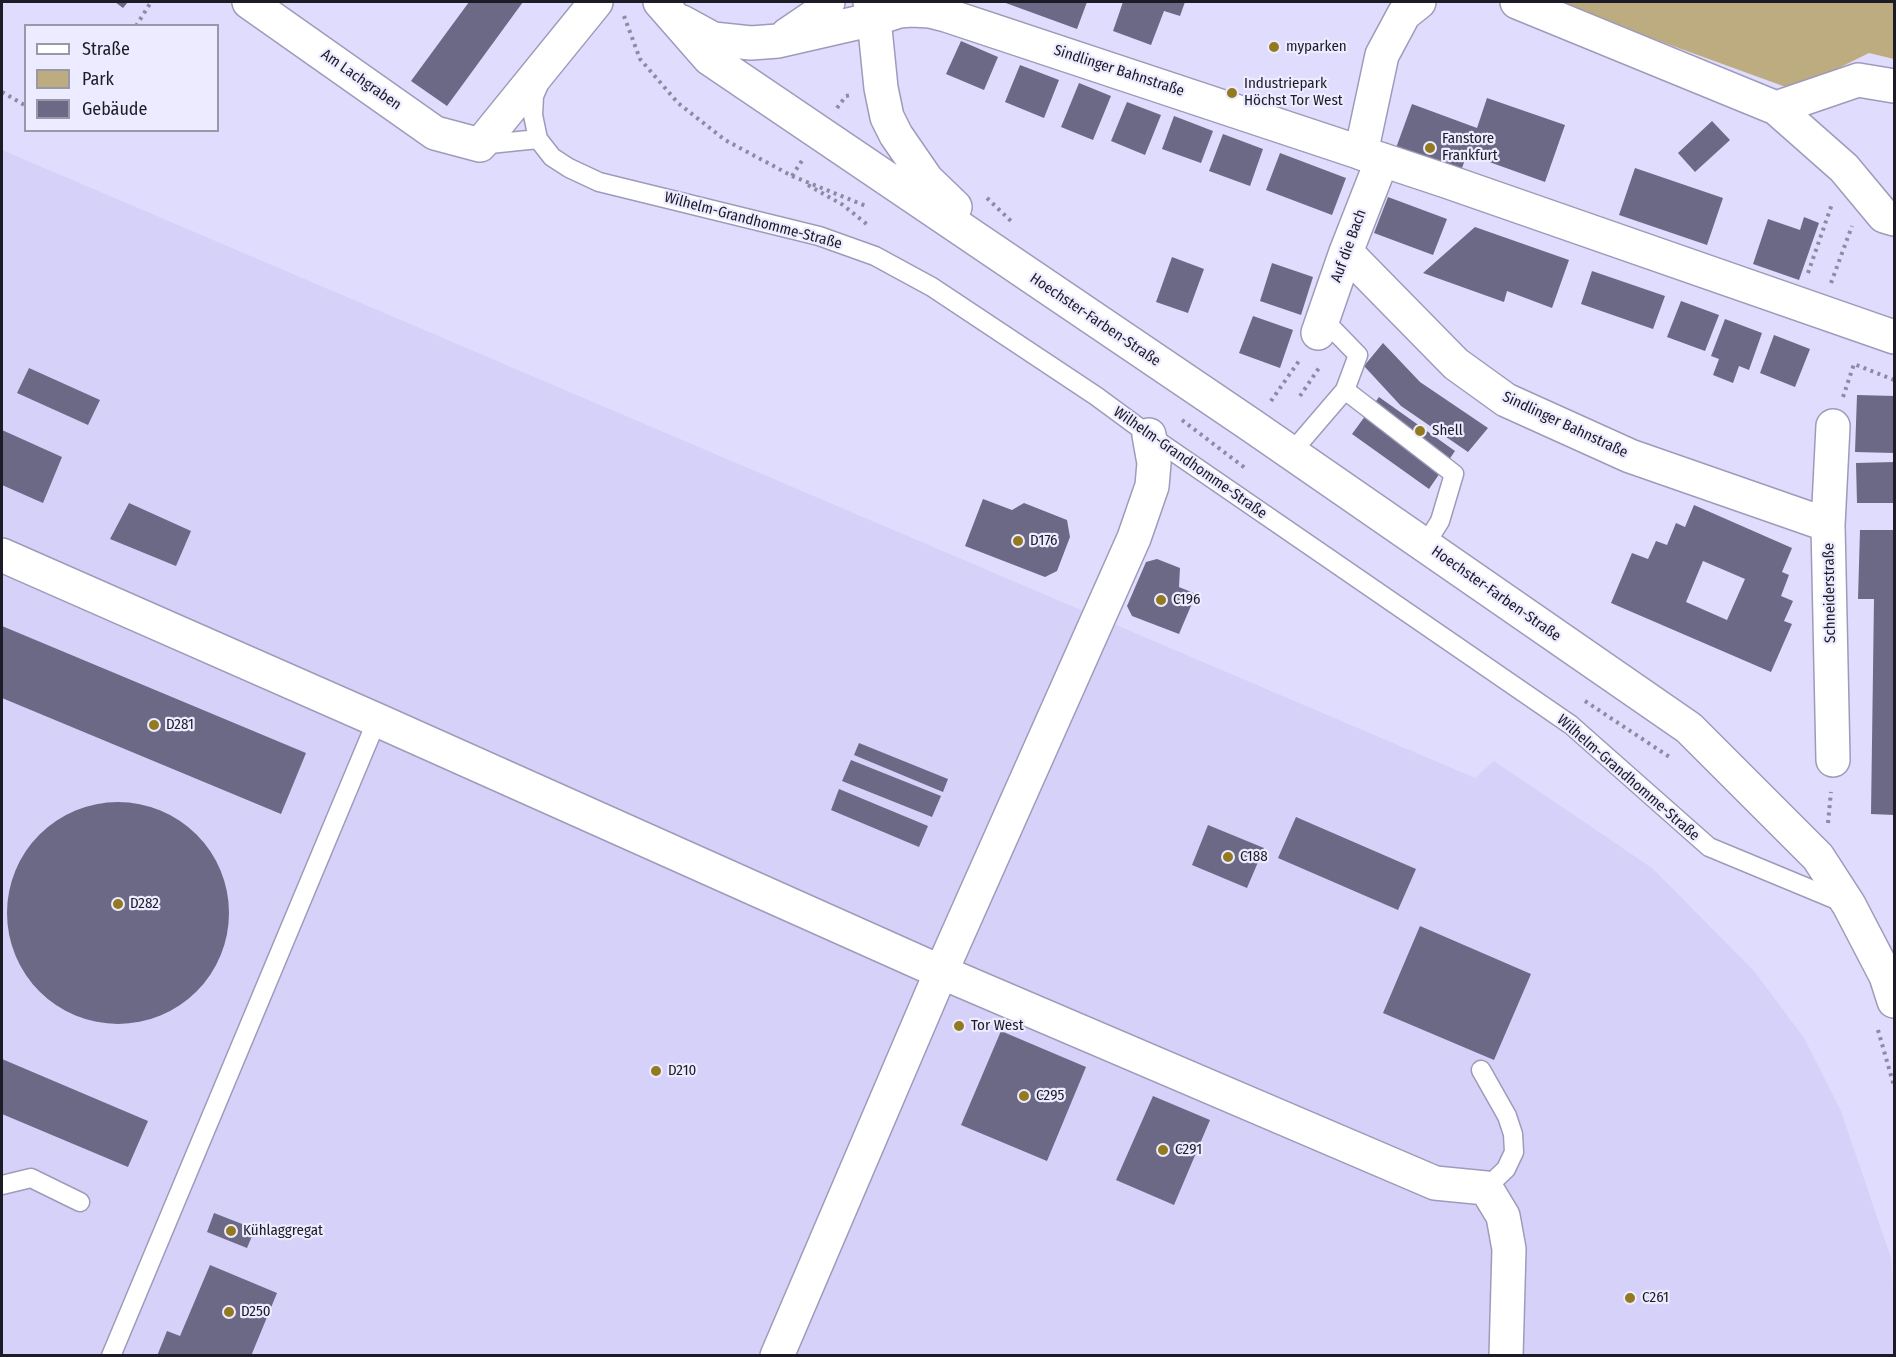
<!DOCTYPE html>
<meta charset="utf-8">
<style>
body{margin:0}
#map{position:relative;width:1896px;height:1357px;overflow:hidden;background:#dfdcfd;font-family:"Fira Sans Condensed",sans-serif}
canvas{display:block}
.frame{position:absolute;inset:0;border:3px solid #1c1b26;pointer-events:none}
.legend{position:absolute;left:24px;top:24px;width:195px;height:108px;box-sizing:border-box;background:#edebff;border:2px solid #9998a8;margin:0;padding:8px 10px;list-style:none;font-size:18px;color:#1c1b26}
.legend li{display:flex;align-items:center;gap:12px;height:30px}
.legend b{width:30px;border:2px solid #9998a8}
</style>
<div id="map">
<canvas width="1896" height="1357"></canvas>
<div class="frame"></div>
<ul class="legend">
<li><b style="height:8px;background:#fff"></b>Straße</li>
<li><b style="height:16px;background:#bcac7f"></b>Park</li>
<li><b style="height:16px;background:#6c6986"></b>Gebäude</li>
</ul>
</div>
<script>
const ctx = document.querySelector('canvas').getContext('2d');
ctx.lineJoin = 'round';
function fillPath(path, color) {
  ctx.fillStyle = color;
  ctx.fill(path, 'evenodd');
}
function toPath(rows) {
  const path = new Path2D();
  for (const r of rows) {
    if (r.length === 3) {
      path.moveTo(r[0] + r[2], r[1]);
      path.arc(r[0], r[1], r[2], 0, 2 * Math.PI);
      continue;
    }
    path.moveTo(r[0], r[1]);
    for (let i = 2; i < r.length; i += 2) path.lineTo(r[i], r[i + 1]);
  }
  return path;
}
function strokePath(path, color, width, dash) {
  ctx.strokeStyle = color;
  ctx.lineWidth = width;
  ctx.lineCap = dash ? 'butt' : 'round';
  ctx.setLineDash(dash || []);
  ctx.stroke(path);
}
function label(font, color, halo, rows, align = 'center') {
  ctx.font = font + ' "Fira Sans Condensed",sans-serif';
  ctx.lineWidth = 4.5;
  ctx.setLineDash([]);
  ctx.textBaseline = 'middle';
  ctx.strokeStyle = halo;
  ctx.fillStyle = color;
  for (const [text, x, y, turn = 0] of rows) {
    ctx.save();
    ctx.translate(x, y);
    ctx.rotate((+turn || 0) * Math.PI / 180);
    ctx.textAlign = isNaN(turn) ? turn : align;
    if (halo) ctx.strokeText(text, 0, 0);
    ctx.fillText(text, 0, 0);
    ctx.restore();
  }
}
const built = toPath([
 [2,150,1475,778,1494,761,1652,868,1754,971,1804,1038,1841,1111,1891,1258,1894,1303,1894,1355,2,1355]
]);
const green = toPath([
 [1552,2,1894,2,1894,59,1869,53,1794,90]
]);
const building = toPath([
 [115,2,128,2,123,8],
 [469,2,523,2,447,106,411,81],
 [1003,2,1087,2,1077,29],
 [1123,2,1185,2,1180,16,1164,11,1151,45,1113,31],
 [961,41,998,57,984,90,946,74],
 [1020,65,1059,80,1044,118,1005,102],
 [1079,83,1111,96,1093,140,1061,127],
 [1487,98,1565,125,1545,182,1467,154,1461,171,1396,148,1412,104,1477,128],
 [1127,102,1161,115,1145,155,1111,141],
 [1174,116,1213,131,1201,163,1162,149],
 [1712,121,1730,140,1695,172,1678,153],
 [1223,134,1263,149,1250,186,1209,171],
 [1280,153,1346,178,1332,215,1266,190],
 [1635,168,1723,198,1707,245,1619,215],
 [1388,197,1447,219,1433,255,1374,233],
 [1804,217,1819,223,1799,280,1753,264,1768,219,1800,230],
 [1475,227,1569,260,1552,308,1507,291,1504,302,1423,273],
 [1172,257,1204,269,1188,313,1156,302],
 [1272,263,1313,277,1301,315,1260,301],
 [1592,271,1665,296,1653,329,1581,304],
 [1681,301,1719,315,1705,351,1667,337],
 [1253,316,1293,330,1280,368,1239,353],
 [1725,319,1762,333,1749,370,1739,366,1733,383,1713,375,1719,359,1711,356],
 [1774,335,1810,349,1795,387,1760,373],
 [1383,343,1420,382,1488,428,1468,452,1401,406,1364,366],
 [29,368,100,400,88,425,17,393],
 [1857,395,1894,396,1894,453,1855,452],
 [1379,397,1455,451,1429,489,1352,434],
 [2,430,62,457,43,503,2,485],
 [1894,462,1894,503,1857,503,1856,463],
 [983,499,1012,510,1024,503,1067,520,1070,537,1057,571,1045,577,965,546],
 [129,503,191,531,176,566,110,539],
 [1694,505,1792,548,1782,572,1789,575,1781,596,1793,601,1784,621,1792,624,1771,672,1611,603,1632,553,1648,559,1656,541,1667,545,1676,523,1685,527],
 [1703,561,1745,579,1727,620,1686,602],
 [1860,530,1894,530,1894,815,1871,814,1874,599,1858,599],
 [1157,559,1180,568,1179,587,1196,594,1179,634,1132,616,1127,606,1146,562],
 [2,626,306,753,281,814,2,698],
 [859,743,948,779,943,792,854,755],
 [851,760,941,796,932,817,842,781],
 [839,789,928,826,919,847,831,810],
 [118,913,111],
 [1296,817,1416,869,1398,910,1278,858],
 [1208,825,1264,848,1247,888,1192,865],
 [1420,926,1531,974,1494,1060,1383,1013],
 [1001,1031,1086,1067,1047,1161,961,1125],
 [2,1059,148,1121,128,1167,2,1114],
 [1153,1096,1210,1120,1174,1205,1116,1180],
 [214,1213,255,1229,247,1248,207,1232],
 [210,1265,277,1293,251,1356,157,1356,167,1331,180,1336]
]);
const path = toPath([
 [624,16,640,59,678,103,725,140,794,177],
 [136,26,151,2],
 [2,92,26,106],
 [837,108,846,96,851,95],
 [792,176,866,206],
 [792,176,803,159],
 [808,185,843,205,869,226],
 [987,198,1012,222],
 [1808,273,1832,204],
 [1831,283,1852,226],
 [1300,396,1321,365],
 [1843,397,1854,364,1894,380],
 [1271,401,1301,358],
 [1182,420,1245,468],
 [1585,701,1671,758],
 [1828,823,1831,792],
 [1878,1030,1894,1086]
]);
const service = toPath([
 [538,139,533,115,534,96,540,82],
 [480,145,538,139,552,157,569,168,599,182,819,236,875,256,932,287,1096,396,1149,435,1571,725,1709,847,1844,903],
 [1323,319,1358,355,1345,390],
 [1291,453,1345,390,1454,474,1440,521,1425,545],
 [1481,1070,1507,1116,1513,1134,1514,1152,1506,1169,1486,1188],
 [2,1185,31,1178,80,1202],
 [111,1356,377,720]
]);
const minor = toPath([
 [249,2,435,133,480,145,596,2],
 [1517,2,1776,108,1844,168,1884,216,1894,219],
 [1776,108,1858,80,1894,86],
 [1361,153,1382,55,1404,14,1419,2],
 [1346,252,1456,364,1506,400,1630,456,1828,525],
 [1318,333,1346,252,1382,160],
 [1833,426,1828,525,1833,760],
 [2,555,377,720,941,972,1435,1183,1486,1188,1503,1216,1509,1249,1506,1356],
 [777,1356,941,972,1134,538,1152,486,1154,463,1149,435]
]);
const tertiary = toPath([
 [874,19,899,11,912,10,930,11,946,15,1446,181,1894,337]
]);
const secondary = toPath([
 [660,2,709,58,1251,425,1689,728,1818,857,1849,905,1886,976,1894,1001],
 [870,2,874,19,881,88,887,117,896,135,927,180,955,207],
 [682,22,713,39,751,43,778,41,874,19],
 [787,35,815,16,828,2]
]);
const markers = [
 [1274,47,6,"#937920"],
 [1232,93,6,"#937920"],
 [1430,148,6,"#937920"],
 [1420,431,6,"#937920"],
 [1018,541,6,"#937920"],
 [1161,600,6,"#937920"],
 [154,725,6,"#937920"],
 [1228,857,6,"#937920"],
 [118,904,6,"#937920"],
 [959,1026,6,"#937920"],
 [656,1071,6,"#937920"],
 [1024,1096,6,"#937920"],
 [1163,1150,6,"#937920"],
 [231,1231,6,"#937920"],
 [1630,1298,6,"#937920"],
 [229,1312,6,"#937920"]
];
const poiNames = [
 ["myparken",1286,47],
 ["Industriepark",1244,84],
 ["Höchst Tor West",1244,101],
 ["Fanstore",1442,139],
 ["Frankfurt",1442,156],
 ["Shell",1432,431],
 ["D176",1030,541],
 ["C196",1173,600],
 ["D281",166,725],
 ["C188",1240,857],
 ["D282",130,904],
 ["Tor West",971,1026],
 ["D210",668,1071],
 ["C295",1036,1096],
 ["C291",1175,1150],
 ["Kühlaggregat",243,1231],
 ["C261",1642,1298],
 ["D250",241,1312]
];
const streetNames = [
 ["Sindlinger Bahnstraße",1119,71,18],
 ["Am Lachgraben",361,80,35],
 ["Wilhelm-Grandhomme-Straße",753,221,15],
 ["Auf die Bach",1349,246,-70],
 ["Hoechster-Farben-Straße",1095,320,34],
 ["Sindlinger Bahnstraße",1565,425,25],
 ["Wilhelm-Grandhomme-Straße",1190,463,35],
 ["Schneiderstraße",1830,593,-91],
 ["Hoechster-Farben-Straße",1496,594,35],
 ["Wilhelm-Grandhomme-Straße",1628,778,41]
];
fillPath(built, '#d5d1f9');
fillPath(green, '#bcac7f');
fillPath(building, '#6c6986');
strokePath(service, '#9e9bba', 21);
strokePath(minor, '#9e9bba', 36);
strokePath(tertiary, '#9e9bba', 36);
strokePath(secondary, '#9e9bba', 36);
strokePath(path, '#8d8aa2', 4, [3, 4.5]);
strokePath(service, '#fff', 18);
strokePath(minor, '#fff', 33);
strokePath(tertiary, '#fff', 33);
strokePath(secondary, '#fff', 33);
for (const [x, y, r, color] of markers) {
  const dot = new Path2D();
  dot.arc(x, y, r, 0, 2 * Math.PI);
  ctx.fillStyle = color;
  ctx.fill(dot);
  strokePath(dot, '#edebff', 2);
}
label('15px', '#1c1b26', '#edebff', poiNames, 'left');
label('15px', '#1c1b26', '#edebff', streetNames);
</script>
